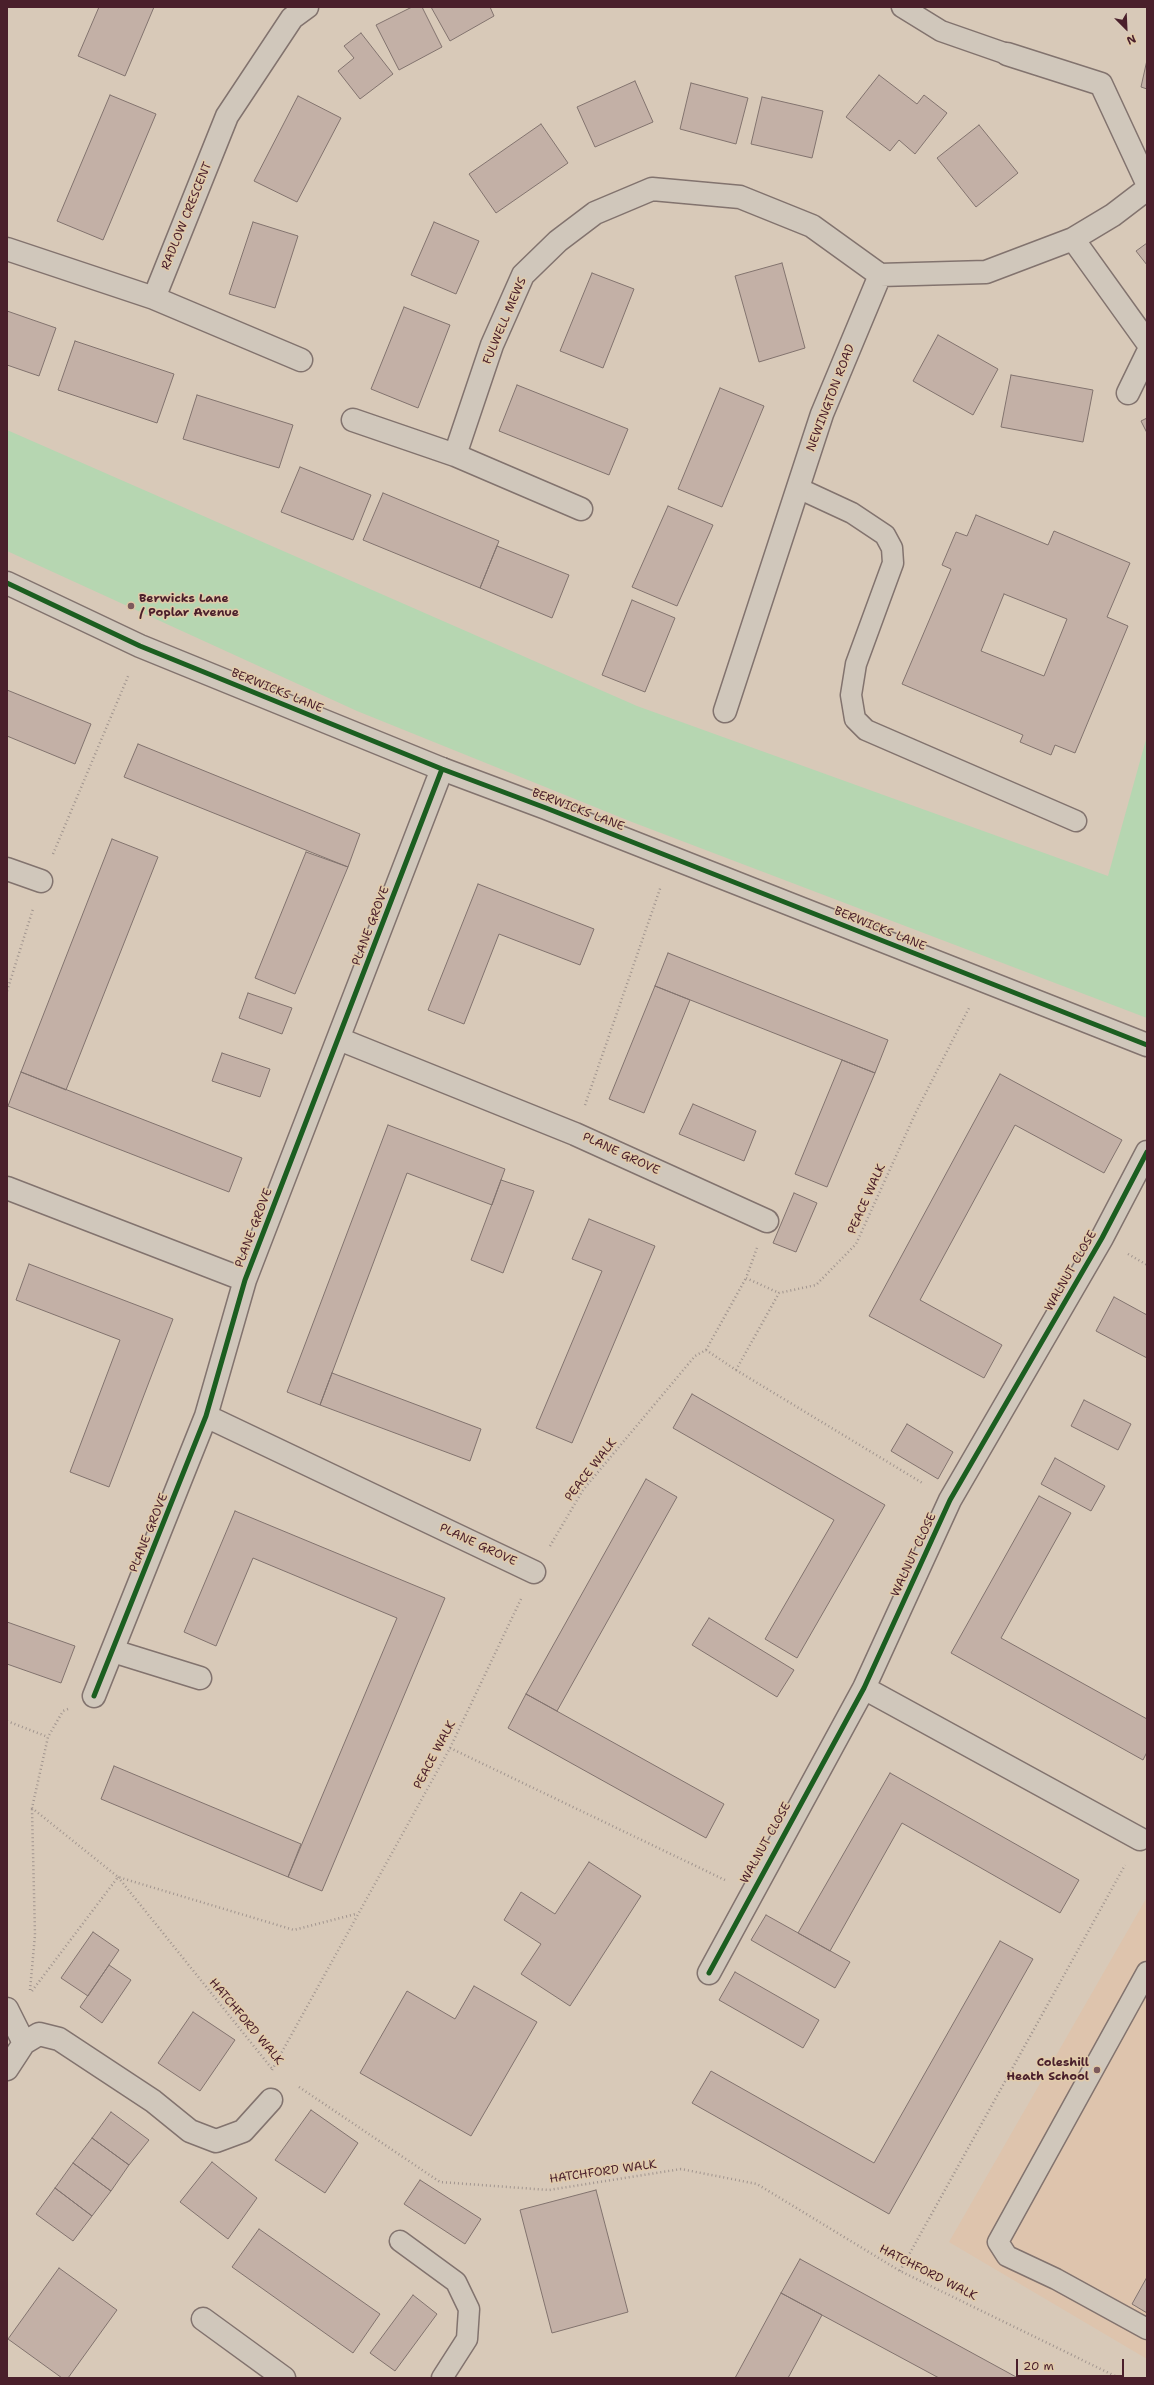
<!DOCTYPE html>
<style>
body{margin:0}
#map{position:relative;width:1154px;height:2385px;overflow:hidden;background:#d8c9b8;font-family:"Shantell Sans",sans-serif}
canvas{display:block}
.frame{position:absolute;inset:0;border:8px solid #4a1f2b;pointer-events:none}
.north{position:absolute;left:1106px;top:8px;width:40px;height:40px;-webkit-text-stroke:3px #e1cbaa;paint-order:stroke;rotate:156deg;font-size:11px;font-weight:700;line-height:16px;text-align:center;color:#4a1f2b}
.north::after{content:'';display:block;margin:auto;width:14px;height:18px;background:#4a1f2b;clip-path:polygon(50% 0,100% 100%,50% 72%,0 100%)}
.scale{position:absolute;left:1016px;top:2359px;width:108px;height:18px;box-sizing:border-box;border:2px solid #4a1f2b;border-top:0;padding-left:5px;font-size:12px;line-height:14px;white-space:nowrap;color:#4a1f2b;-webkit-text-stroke:3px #e1cbaa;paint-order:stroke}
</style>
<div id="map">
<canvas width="1154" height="2385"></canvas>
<div class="frame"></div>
<div class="north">N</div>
<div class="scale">20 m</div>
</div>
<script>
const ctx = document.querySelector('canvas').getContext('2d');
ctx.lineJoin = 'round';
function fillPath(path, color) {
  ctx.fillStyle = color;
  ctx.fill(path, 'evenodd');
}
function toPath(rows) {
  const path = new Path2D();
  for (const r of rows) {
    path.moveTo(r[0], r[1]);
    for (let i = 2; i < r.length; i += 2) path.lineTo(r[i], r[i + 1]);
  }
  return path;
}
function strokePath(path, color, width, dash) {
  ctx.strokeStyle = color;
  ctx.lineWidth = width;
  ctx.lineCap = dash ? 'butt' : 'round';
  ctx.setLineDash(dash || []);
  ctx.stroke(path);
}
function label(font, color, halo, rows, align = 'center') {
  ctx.font = font + ' "Shantell Sans",sans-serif';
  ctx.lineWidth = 3;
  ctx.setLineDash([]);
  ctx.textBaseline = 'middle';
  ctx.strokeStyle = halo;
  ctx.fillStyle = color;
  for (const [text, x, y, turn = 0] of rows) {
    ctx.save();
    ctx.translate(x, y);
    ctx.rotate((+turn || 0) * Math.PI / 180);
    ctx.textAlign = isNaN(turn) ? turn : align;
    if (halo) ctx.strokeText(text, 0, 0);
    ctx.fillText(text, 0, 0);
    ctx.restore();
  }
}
const built = toPath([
 [1147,1897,1147,2359,949,2242]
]);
const green = toPath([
 [7,430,637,706,1108,876,1147,736,1147,1018,632,822,357,711,7,551]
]);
const building = toPath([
 [99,7,154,7,125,76,78,56,99,7],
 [412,7,422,7,442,47,399,70,376,25,412,7],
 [431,7,490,7,494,16,450,41,431,7],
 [361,33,393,74,360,99,338,71,354,58,344,46,361,33],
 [1147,60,1147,89,1141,87,1147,60],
 [879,75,917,104,924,95,947,113,915,154,899,140,890,151,846,117,879,75],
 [635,81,653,122,595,147,577,107,635,81],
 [691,83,748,98,736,144,680,129,691,83],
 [110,95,156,114,103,240,57,221,110,95],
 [298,96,341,118,297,202,254,181,298,96],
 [762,97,823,111,812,158,751,144,762,97],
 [541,124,568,163,496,213,469,174,541,124],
 [979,125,1018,173,976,207,937,158,979,125],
 [253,222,298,236,275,308,229,294,253,222],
 [434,222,479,241,456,294,411,275,434,222],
 [1147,243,1147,265,1136,251,1147,243],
 [782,263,805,348,759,362,735,276,782,263],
 [592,273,634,289,603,368,560,351,592,273],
 [404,307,450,325,418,408,371,389,404,307],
 [7,311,56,328,39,376,7,365,7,311],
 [938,335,998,369,973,415,913,381,938,335],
 [75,341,174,374,157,423,58,390,75,341],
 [1011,375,1093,390,1083,442,1001,427,1011,375],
 [517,385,628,429,609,475,499,431,517,385],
 [720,388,764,406,722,507,678,489,720,388],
 [197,395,293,425,279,468,183,439,197,395],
 [1147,418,1147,433,1141,421,1147,418],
 [300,467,371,495,353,540,281,512,300,467],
 [383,493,499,541,480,588,363,540,383,493],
 [668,506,713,525,677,606,632,587,668,506],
 [976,515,1048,545,1054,531,1130,563,1107,617,1128,626,1075,753,1055,745,1051,755,1020,742,1023,735,902,684,951,569,942,565,956,532,967,536,976,515],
 [1004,594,1067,619,1044,676,981,651,1004,594],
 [497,546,569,575,552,618,480,588,497,546],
 [632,600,675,618,645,692,602,675,632,600],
 [7,690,91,724,75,764,7,736,7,690],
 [138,744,360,834,348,867,124,777,138,744],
 [112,839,158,857,66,1090,21,1072,112,839],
 [306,852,348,867,295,994,255,978,306,852],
 [478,884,594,929,580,965,499,934,464,1024,428,1010,478,884],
 [668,953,888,1040,875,1073,655,986,668,953],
 [655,986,690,1000,644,1113,609,1099,655,986],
 [248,993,292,1008,282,1034,239,1018,248,993],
 [222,1053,270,1069,260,1097,212,1081,222,1053],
 [842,1060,875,1073,827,1187,795,1174,842,1060],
 [21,1072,242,1158,229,1192,8,1106,21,1072],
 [1000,1074,1122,1140,1104,1173,1015,1125,920,1300,1002,1345,984,1378,869,1316,1000,1074],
 [693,1104,756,1131,744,1161,679,1134,693,1104],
 [388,1125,505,1169,492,1205,407,1173,320,1405,287,1392,388,1125],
 [501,1180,534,1191,503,1273,471,1260,501,1180],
 [794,1193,817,1203,796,1252,773,1243,794,1193],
 [589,1219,655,1246,572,1443,536,1428,602,1271,572,1259,589,1219],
 [29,1264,173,1319,109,1487,70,1472,120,1340,16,1300,29,1264],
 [1114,1297,1147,1315,1147,1358,1096,1331,1114,1297],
 [332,1373,481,1429,470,1461,320,1405,332,1373],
 [692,1394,885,1505,797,1658,765,1639,834,1520,673,1428,692,1394],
 [1084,1400,1131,1424,1118,1450,1071,1426,1084,1400],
 [907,1424,953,1452,938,1479,891,1451,907,1424],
 [1055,1458,1105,1486,1091,1511,1041,1484,1055,1458],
 [646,1479,677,1497,557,1711,526,1694,646,1479],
 [1039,1496,1071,1513,1001,1638,1147,1719,1147,1752,1143,1760,951,1653,1039,1496],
 [235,1511,445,1598,322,1891,288,1877,397,1618,253,1558,216,1646,184,1632,235,1511],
 [709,1618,794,1670,777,1697,692,1645,709,1618],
 [7,1622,75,1646,61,1683,7,1664,7,1622],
 [526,1694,724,1804,706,1838,508,1728,526,1694],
 [114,1766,301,1844,288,1877,101,1799,114,1766],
 [890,1773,1079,1880,1060,1913,902,1823,830,1951,798,1933,890,1773],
 [589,1862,641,1896,570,2006,521,1974,541,1944,504,1920,521,1892,555,1914,589,1862],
 [766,1915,850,1962,835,1988,751,1940,766,1915],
 [93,1932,119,1950,88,1996,61,1978,93,1932],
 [1000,1941,1033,1959,889,2214,692,2103,711,2071,874,2163,1000,1941],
 [109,1965,131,1980,102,2023,80,2007,109,1965],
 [735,1972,819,2020,803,2048,719,2000,735,1972],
 [474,1986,537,2022,471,2136,360,2073,407,1991,455,2019,474,1986],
 [193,2012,235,2040,200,2091,158,2063,193,2012],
 [311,2110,358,2143,325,2193,275,2160,311,2110],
 [111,2112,149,2140,129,2165,92,2138,111,2112],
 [92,2138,129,2165,111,2191,73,2163,92,2138],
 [212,2162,257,2198,228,2239,180,2202,212,2162],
 [73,2163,111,2191,92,2216,55,2188,73,2163],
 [420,2180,481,2219,465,2244,404,2204,420,2180],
 [55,2188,92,2216,73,2241,36,2214,55,2188],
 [596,2190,628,2312,552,2333,520,2210,596,2190],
 [259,2229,380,2314,353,2353,232,2267,259,2229],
 [800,2259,1018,2378,939,2378,781,2293,800,2259],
 [59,2268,117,2310,68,2378,62,2378,8,2339,59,2268],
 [1147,2277,1147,2313,1132,2304,1147,2277],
 [781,2293,822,2315,788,2378,735,2378,781,2293],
 [413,2295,437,2314,395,2371,370,2353,413,2295]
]);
const path = toPath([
 [53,854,129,674],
 [7,991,33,909],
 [585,1105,661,886],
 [757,1248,746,1278,779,1293],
 [1128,1254,1147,1265],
 [706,1350,746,1278],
 [736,1370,924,1484],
 [550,1546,583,1490,695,1356,706,1350,736,1370,779,1293,816,1285,856,1244,916,1112,969,1008],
 [68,1709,63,1711,48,1737,32,1808,118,1877,294,1930,356,1914],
 [7,1721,48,1737],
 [450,1748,725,1880],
 [118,1877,273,2070],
 [30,1990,35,1935,32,1809],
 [32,1991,118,1877],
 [272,2070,450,1748,521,1599],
 [299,2087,440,2182,549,2190,681,2169,757,2184,900,2271,1119,2378],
 [900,2271,1125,1865]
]);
const service = toPath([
 [902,7,941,31,1007,54],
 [798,488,852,513,885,535,892,548,893,563,856,664,851,695,855,719,866,730,1076,821],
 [1147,1972,998,2242,1007,2256,1056,2279,1147,2329],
 [400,2241,456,2282,469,2309,467,2339,442,2378]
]);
const minor = toPath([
 [1007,54,1101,84,1147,183],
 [1073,239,1147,342],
 [7,249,154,298,227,116,292,18,307,7],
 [154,298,301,360],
 [1128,393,1147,354],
 [353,420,455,455,581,509],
 [455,455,492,345,523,275,558,241,595,213,652,189,740,197,812,226,880,275],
 [725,711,822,414,880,275,986,272,1073,239,1113,215,1147,189],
 [7,869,41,881],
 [339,1039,575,1134,767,1221],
 [7,1188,245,1280],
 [206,1416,534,1572],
 [113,1651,200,1678],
 [864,1688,1140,1839],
 [94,1696,206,1416,245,1280,442,769],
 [709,1973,864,1688,950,1500,1102,1238,1147,1152],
 [7,2009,24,2043,7,2069],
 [24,2043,39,2034,59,2039,153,2101,190,2131,216,2141,243,2131,271,2100],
 [203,2319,284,2378]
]);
const tertiary = toPath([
 [7,583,140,646,442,769,546,808,1147,1045]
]);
const cycleway = toPath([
 [7,583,140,646,442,769,546,808,1147,1045],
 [94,1696,206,1416,245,1280,442,769],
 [709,1973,864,1688,950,1500,1102,1238,1147,1152]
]);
const markers = [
 [131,606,4,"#7c5a5c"],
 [1097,2070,4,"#7c5a5c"]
];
const streetNames = [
 ["RADLOW CRESCENT",187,216,-68],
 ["FULWELL MEWS",505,321,-67],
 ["NEWINGTON ROAD",831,398,-69],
 ["BERWICKS LANE",277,691,22],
 ["BERWICKS LANE",578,810,21],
 ["PLANE GROVE",371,926,-69],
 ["BERWICKS LANE",880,929,22],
 ["PLANE GROVE",621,1154,25],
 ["PEACE WALK",867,1199,-66],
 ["PLANE GROVE",254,1228,-69],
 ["WALNUT CLOSE",1071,1271,-60],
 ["PEACE WALK",591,1470,-52],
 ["PLANE GROVE",149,1533,-68],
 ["PLANE GROVE",478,1545,25],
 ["WALNUT CLOSE",914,1555,-65],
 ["PEACE WALK",435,1755,-62],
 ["WALNUT CLOSE",766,1843,-61],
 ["HATCHFORD WALK",246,2022,50],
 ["HATCHFORD WALK",603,2172,-8],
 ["HATCHFORD WALK",928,2273,27]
];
const poiNames = [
 ["Berwicks Lane",139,599],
 ["/ Poplar Avenue",139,613],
 ["Coleshill",1089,2063,"right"],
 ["Heath School",1089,2077,"right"]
];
fillPath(built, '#dec4ad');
fillPath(green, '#b6d6b1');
fillPath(building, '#c3b0a6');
strokePath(building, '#82736e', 1);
strokePath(service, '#82736e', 23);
strokePath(minor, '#82736e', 25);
strokePath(tertiary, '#82736e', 25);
strokePath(path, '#a0948e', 2.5, [1, 3]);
strokePath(service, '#d0c7bb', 20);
strokePath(minor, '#d0c7bb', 22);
strokePath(tertiary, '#d0c7bb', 22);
strokePath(cycleway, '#1b5e20', 5);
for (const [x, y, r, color] of markers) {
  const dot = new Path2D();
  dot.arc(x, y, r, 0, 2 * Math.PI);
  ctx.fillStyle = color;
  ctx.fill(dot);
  strokePath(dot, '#e1cbaa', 1.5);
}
label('12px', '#4a1f2b', '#e1cbaa', streetNames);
label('bold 12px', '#4a1f2b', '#e1cbaa', poiNames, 'left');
</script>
